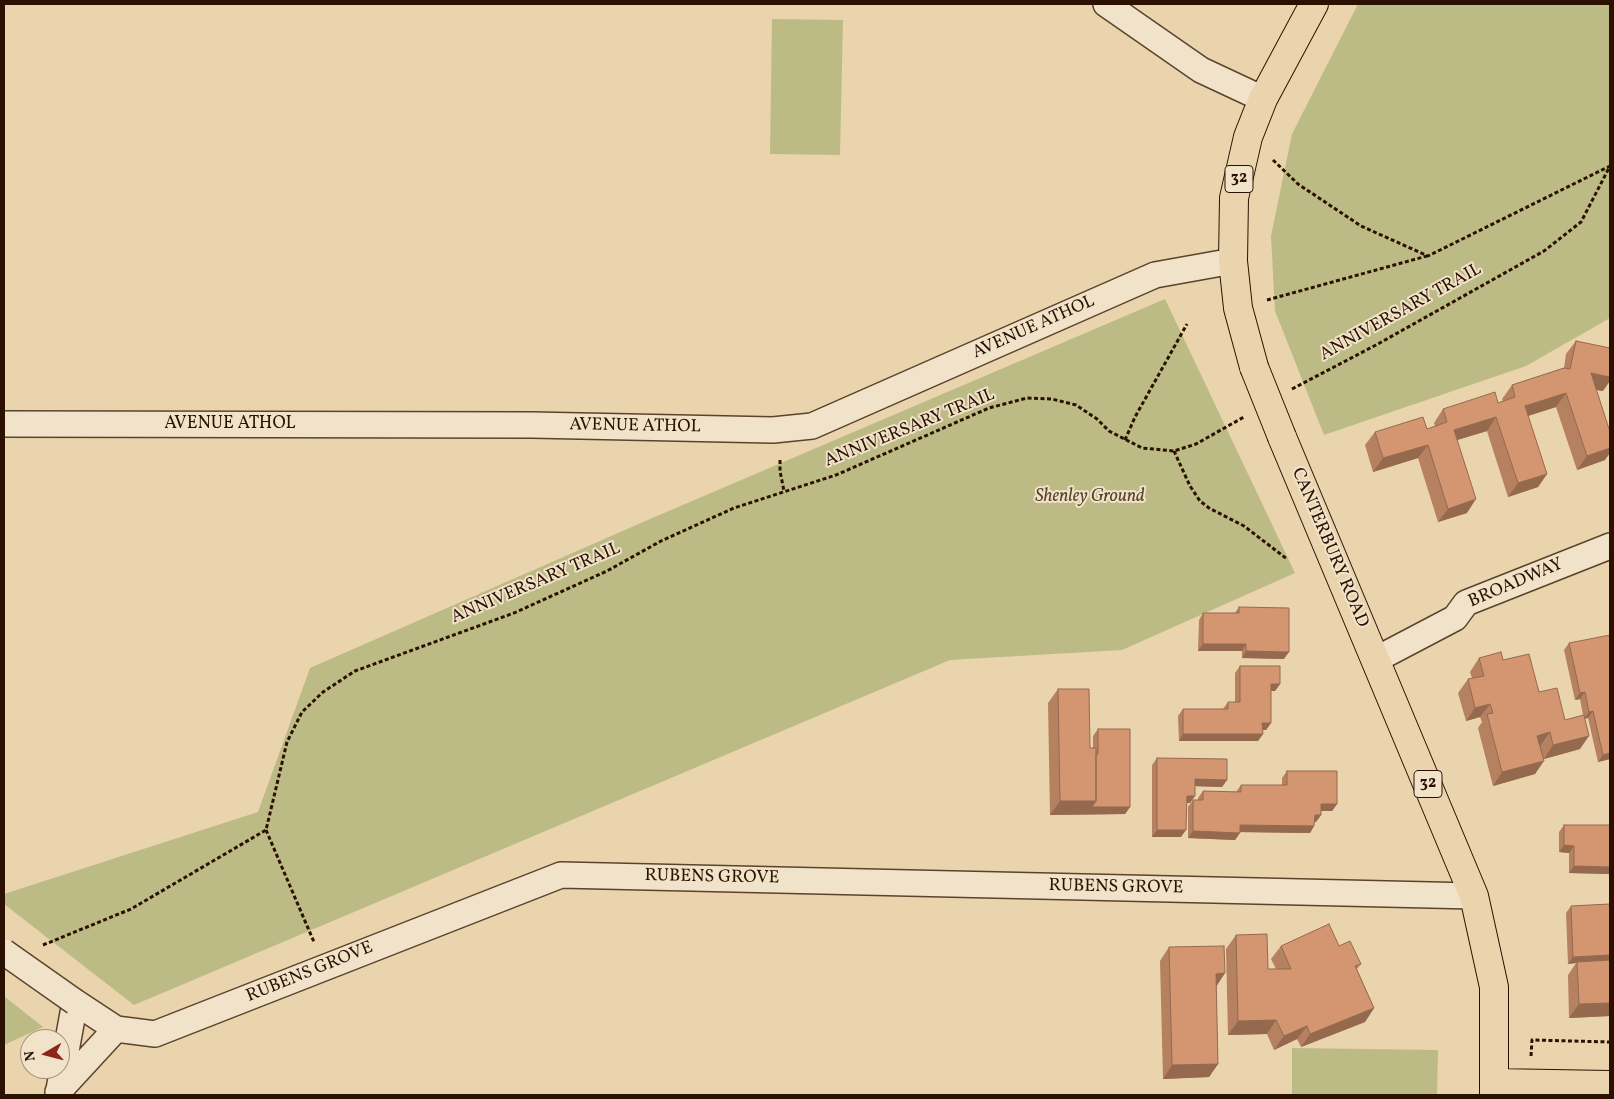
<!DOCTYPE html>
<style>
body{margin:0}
#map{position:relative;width:1614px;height:1099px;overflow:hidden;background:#ead4ad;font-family:Vollkorn,serif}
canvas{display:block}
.frame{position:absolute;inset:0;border:5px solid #2d1100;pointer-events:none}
.north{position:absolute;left:20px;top:1029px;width:50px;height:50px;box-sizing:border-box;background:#f1e3ca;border:1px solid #a38f79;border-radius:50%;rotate:262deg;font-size:14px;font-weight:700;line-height:20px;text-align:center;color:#2d1100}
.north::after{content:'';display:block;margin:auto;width:18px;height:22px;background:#8f2418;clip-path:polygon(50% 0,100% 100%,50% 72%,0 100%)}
</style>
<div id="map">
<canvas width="1614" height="1099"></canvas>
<div class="frame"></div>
<div class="north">N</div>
</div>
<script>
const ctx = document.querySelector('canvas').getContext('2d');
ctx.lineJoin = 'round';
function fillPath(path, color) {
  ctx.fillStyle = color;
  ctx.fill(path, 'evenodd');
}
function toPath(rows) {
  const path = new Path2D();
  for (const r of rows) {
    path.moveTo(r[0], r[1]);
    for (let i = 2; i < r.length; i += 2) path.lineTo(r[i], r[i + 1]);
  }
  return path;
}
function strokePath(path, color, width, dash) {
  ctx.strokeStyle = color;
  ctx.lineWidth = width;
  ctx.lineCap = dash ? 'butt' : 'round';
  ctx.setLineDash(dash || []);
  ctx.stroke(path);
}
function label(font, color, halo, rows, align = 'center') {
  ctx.font = font + ' Vollkorn,serif';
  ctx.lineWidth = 4;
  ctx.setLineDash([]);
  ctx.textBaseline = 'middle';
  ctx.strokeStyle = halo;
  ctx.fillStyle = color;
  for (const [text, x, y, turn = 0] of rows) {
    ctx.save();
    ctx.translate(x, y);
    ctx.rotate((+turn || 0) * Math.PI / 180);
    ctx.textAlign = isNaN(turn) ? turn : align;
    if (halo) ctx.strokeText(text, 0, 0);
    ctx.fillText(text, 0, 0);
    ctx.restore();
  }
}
const green = toPath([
 [1358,4,1610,4,1610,318,1526,366,1324,435,1275,311,1271,236,1292,134],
 [772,19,843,20,840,155,770,154],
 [1165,299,1295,573,1122,650,950,660,134,1005,4,904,4,894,258,812,310,668,650,519],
 [4,996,43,1027,4,1045],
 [1292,1048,1438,1050,1437,1095,1292,1095]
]);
const path = toPath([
 [1273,160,1298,184,1361,226,1428,256,1610,166],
 [1267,300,1427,256],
 [1292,389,1376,345,1544,251,1581,222,1610,166],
 [1125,440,1135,417,1187,324],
 [1174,451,1190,486,1200,501,1209,508,1244,526,1287,559],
 [780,460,780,471,784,491],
 [266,830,314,942],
 [43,945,131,909,266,830,287,742,302,712,323,692,355,671,514,613,607,571,661,541,734,508,836,475,989,408,1027,398,1052,399,1076,405,1097,419,1109,431,1142,448,1174,451,1196,444,1244,417],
 [1531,1056,1532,1040,1610,1042]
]);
const street = toPath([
 [1106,4,1201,70,1263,99],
 [4,424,532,425,773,430,812,426,1155,275,1233,261],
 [1375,660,1455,618,1466,603,1610,546],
 [58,1092,116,1029],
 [58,1095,75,1002,116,1029,155,1034,561,875,1474,896]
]);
const primary = toPath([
 [1254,367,1238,308,1233,261,1234,198,1248,137,1263,99,1314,4],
 [1282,437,1474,896,1494,987,1494,1095],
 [1494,1083,1610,1085]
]);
const streetBridge = toPath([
 [4,952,75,1002]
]);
const primaryBridge = toPath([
 [1254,367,1282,437]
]);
const wall = toPath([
 [1576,341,1603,391,1596,390,1605,460,1577,470,1556,407,1528,416,1547,474,1538,487,1508,497,1487,431,1457,440,1467,513,1438,522,1418,458,1373,472,1365,445,1375,432,1427,429,1435,426,1434,423,1443,409,1498,403,1503,401,1502,399,1512,385,1564,368,1566,354],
 [1239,607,1284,659,1242,658,1242,651,1198,651,1199,620,1203,613,1235,613],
 [1569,643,1610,759,1598,762,1588,718,1585,718,1580,749,1544,759,1535,774,1493,786,1478,728,1482,722,1480,717,1466,721,1458,693,1468,679,1472,678,1470,672,1479,658,1503,660,1539,692,1565,720,1583,715,1580,699,1575,700,1564,650],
 [1240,666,1280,684,1275,691,1271,691,1271,723,1266,730,1262,730,1263,734,1258,741,1179,741,1178,716,1183,709,1223,709,1228,702,1235,702,1235,673],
 [1058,689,1090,748,1093,748,1093,736,1098,729,1130,807,1125,814,1050,815,1048,703],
 [1157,758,1227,780,1222,787,1195,786,1195,796,1190,803,1186,803,1181,837,1152,837,1152,765],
 [1287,771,1337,804,1332,811,1321,811,1321,815,1316,822,1314,822,1314,826,1310,833,1240,832,1235,840,1188,838,1188,807,1193,800,1198,800,1198,798,1203,791,1236,792,1241,785,1282,785,1282,778],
 [1564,825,1610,825,1610,874,1569,873,1569,853,1559,852,1559,832],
 [1610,904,1610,1016,1569,1018,1568,975,1576,963,1568,964,1566,913,1571,906],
 [1236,935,1268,969,1276,969,1271,959,1281,946,1339,946,1361,964,1357,969,1374,1008,1365,1022,1301,1047,1297,1039,1274,1050,1267,1034,1228,1035,1226,949],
 [1169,947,1225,973,1216,986,1218,1064,1209,1077,1163,1079,1160,961]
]);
const shadedWall = toPath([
 [1591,373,1610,377,1610,381,1603,391,1581,387],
 [1566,393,1556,407,1515,420,1525,406],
 [1496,417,1487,431,1444,444,1454,430],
 [1428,445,1418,458,1373,472,1383,458],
 [1610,448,1610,453,1605,460,1577,470,1587,456],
 [1547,474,1538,487,1508,497,1518,483],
 [1476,499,1467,513,1438,522,1448,509],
 [1203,644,1246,644,1242,651,1198,651],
 [1246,651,1289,652,1284,659,1242,658],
 [1271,684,1280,684,1275,691,1266,691],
 [1585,692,1580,699,1575,700,1580,693],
 [1490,704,1480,717,1466,721,1475,708],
 [1593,711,1588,718,1584,719,1589,712],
 [1262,723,1271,723,1266,730,1258,730],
 [1550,732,1540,746,1537,736],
 [1183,734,1263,734,1258,741,1179,741],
 [1589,736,1580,749,1544,759,1553,745],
 [1610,753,1610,759,1598,762,1603,755],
 [1544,761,1535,774,1493,786,1502,772],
 [1195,779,1227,780,1222,787,1190,786],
 [1187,796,1195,796,1190,803,1182,803],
 [1060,801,1096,801,1130,807,1125,814,1050,815],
 [1321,804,1337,804,1332,811,1316,811],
 [1315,815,1321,815,1316,822,1310,822],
 [1240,825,1314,826,1310,833,1235,832],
 [1157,830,1186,830,1181,837,1152,837],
 [1193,831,1240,833,1235,840,1188,838],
 [1564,845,1574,846,1569,853,1559,852],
 [1574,866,1610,867,1610,874,1569,873],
 [1610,955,1610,962,1577,962,1576,963,1568,964,1573,957],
 [1225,973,1216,987,1216,974],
 [1610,1003,1610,1016,1569,1018,1579,1004],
 [1374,1008,1365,1022,1301,1047,1310,1034],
 [1276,1020,1267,1034,1228,1035,1238,1021],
 [1307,1026,1297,1039,1274,1050,1284,1036],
 [1218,1064,1209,1077,1163,1079,1172,1065]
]);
const building = toPath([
 [1576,341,1610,348,1610,377,1591,373,1610,432,1610,448,1587,456,1566,393,1525,406,1547,474,1518,483,1496,417,1454,430,1476,499,1448,509,1428,445,1383,458,1375,432,1423,417,1427,429,1447,422,1443,409,1495,392,1498,403,1515,397,1512,385,1564,368,1570,369,1576,341],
 [1239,607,1289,608,1289,652,1246,651,1246,644,1203,644,1203,613,1239,613,1239,607],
 [1610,635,1610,753,1603,755,1593,711,1589,712,1585,692,1580,693,1569,643,1610,635],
 [1501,652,1503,660,1529,654,1539,692,1557,688,1565,720,1584,715,1589,736,1553,745,1550,732,1537,736,1544,761,1502,772,1487,714,1493,713,1490,704,1475,708,1468,679,1484,676,1479,658,1501,652],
 [1240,666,1280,666,1280,684,1271,684,1271,723,1262,723,1263,734,1183,734,1183,709,1228,709,1228,702,1240,702,1240,666],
 [1058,689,1089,689,1090,748,1096,748,1096,801,1060,801,1058,689],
 [1098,729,1130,729,1130,807,1092,807,1096,801,1096,754,1098,754,1098,729],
 [1157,758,1227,759,1227,780,1195,779,1195,796,1187,796,1186,830,1157,830,1157,758],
 [1287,771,1337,771,1337,804,1321,804,1321,815,1315,815,1314,826,1240,825,1240,833,1193,831,1193,800,1203,800,1203,791,1241,792,1241,785,1287,785,1287,771],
 [1564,825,1610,825,1610,867,1574,866,1574,846,1564,845,1564,825],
 [1610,904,1610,955,1573,957,1571,906,1610,904],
 [1329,924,1339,946,1350,941,1361,964,1355,966,1374,1008,1310,1034,1307,1026,1284,1036,1276,1020,1238,1021,1236,935,1267,934,1268,969,1291,969,1281,946,1329,924],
 [1224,946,1225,973,1216,974,1218,1064,1172,1065,1169,947,1224,946],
 [1610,960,1610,1003,1579,1004,1577,962,1610,960]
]);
const shields = [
 [1239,179,28],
 [1428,784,28]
];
const shieldNames = [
 ["32",1239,179],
 ["32",1428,784]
];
const streetNames = [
 ["ANNIVERSARY TRAIL",1401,313,-29],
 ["AVENUE ATHOL",1034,328,-24],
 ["AVENUE ATHOL",230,425],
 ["AVENUE ATHOL",635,427,1],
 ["ANNIVERSARY TRAIL",910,429,-22],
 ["CANTERBURY ROAD",1329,548,67],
 ["ANNIVERSARY TRAIL",536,584,-23],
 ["BROADWAY",1516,584,-23],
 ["RUBENS GROVE",712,878,1],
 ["RUBENS GROVE",1116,888,1],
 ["RUBENS GROVE",310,973,-22]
];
const parkNames = [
 ["Shenley Ground",1090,498]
];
fillPath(green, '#bcbb86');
strokePath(street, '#5c422b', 28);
strokePath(primary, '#2d1100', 30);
strokePath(path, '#2d1100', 3, [4, 2.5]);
strokePath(street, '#f1e3ca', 25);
strokePath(primary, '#ead4ad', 28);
strokePath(streetBridge, '#5c422b', 28, []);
strokePath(primaryBridge, '#2d1100', 30, []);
strokePath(streetBridge, '#f1e3ca', 25);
strokePath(primaryBridge, '#ead4ad', 28);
fillPath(wall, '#b58160');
fillPath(shadedWall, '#94694e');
fillPath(building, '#d39670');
strokePath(building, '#94694e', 1);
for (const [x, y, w] of shields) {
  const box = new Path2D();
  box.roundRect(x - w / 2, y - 13.5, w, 27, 4);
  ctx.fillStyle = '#f1e3ca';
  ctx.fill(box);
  strokePath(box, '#2d1100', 1);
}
label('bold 16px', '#2d1100', null, shieldNames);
label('18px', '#2d1100', '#f1e3ca', streetNames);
label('italic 18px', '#584428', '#f1e3ca', parkNames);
</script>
